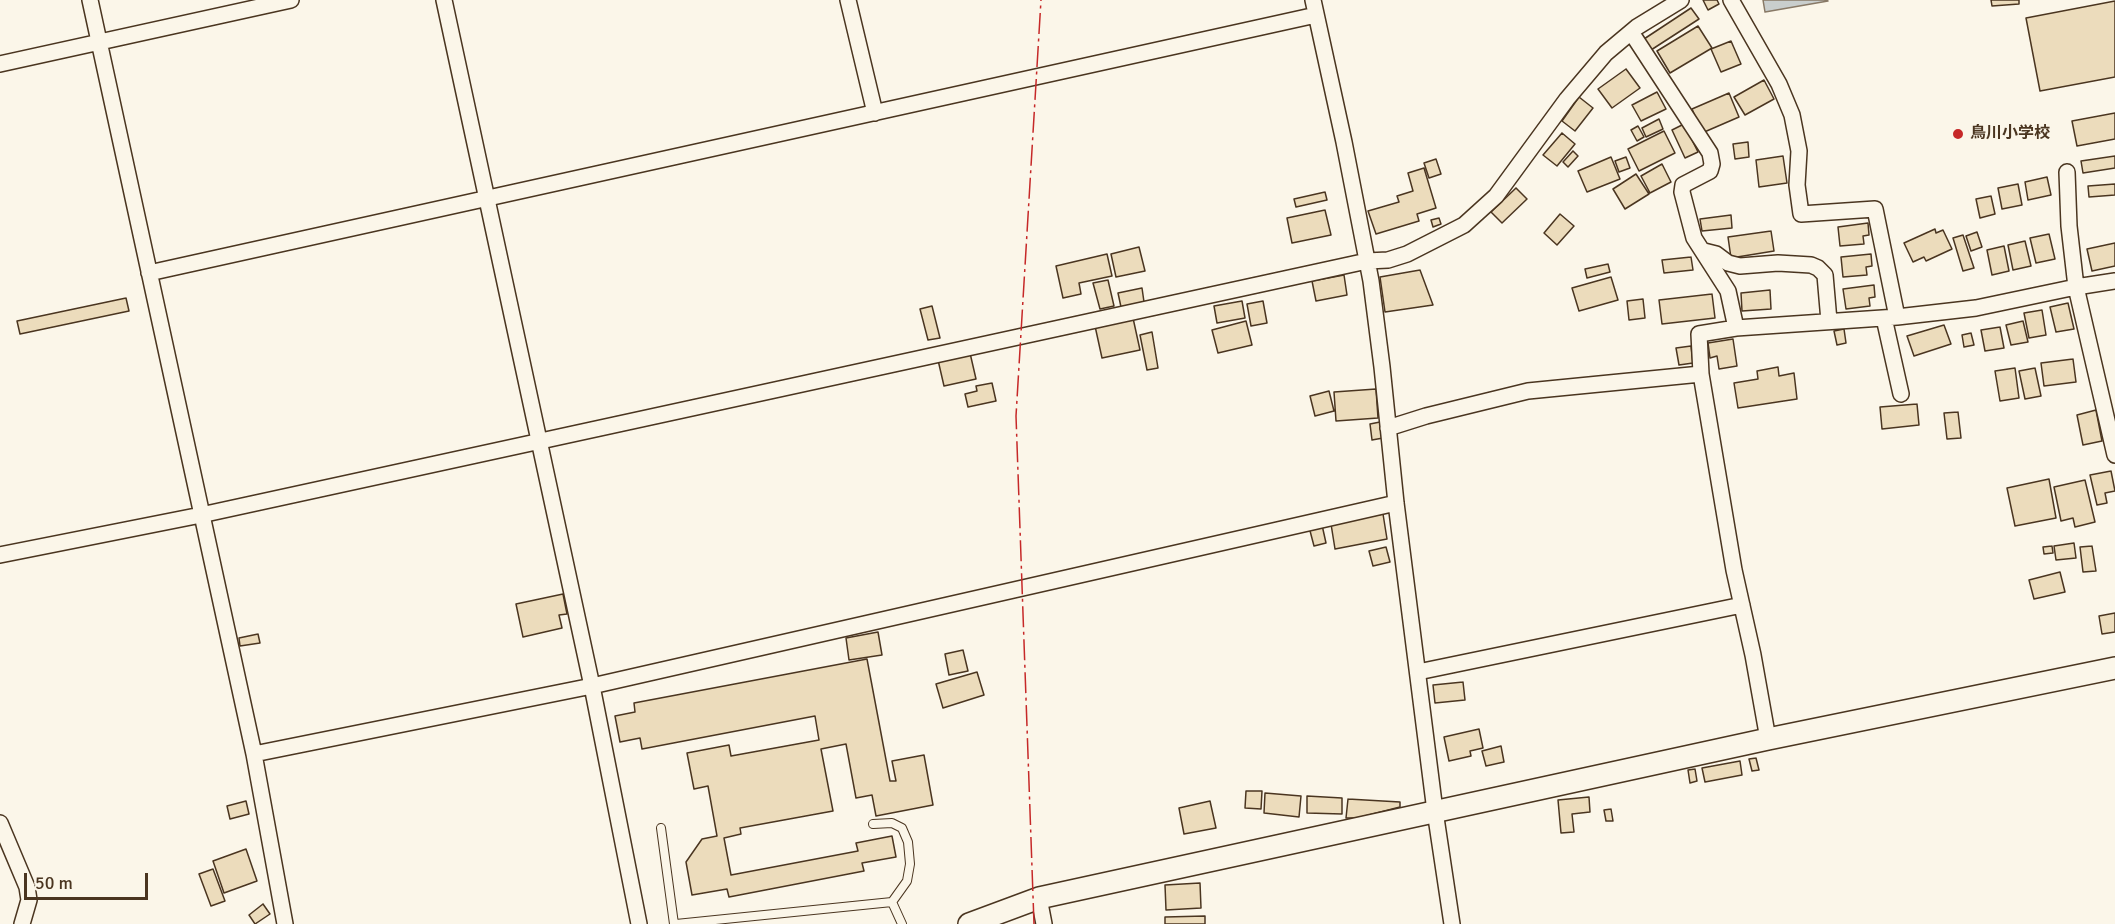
<!DOCTYPE html>
<meta charset="utf-8">
<style>
body{margin:0}
#map{position:relative;width:2115px;height:924px;overflow:hidden;background:#fbf6e9;font-family:Signika,sans-serif}
canvas{display:block}
.scale{position:absolute;left:24px;top:873px;width:124px;height:27px;box-sizing:border-box;border:3px solid #4a3520;border-top:0;padding-left:8px;font-size:18px;line-height:21px;white-space:nowrap;color:#4a3520;-webkit-text-stroke:4px #fbf6e9;paint-order:stroke}
</style>
<div id="map">
<canvas width="2115" height="924"></canvas>
<div class="scale">50 m</div>
</div>
<script>
const ctx = document.querySelector('canvas').getContext('2d');
ctx.lineJoin = 'round';
function fillPath(path, color) {
  ctx.fillStyle = color;
  ctx.fill(path, 'evenodd');
}
function toPath(rows) {
  const path = new Path2D();
  for (const r of rows) {
    path.moveTo(r[0], r[1]);
    for (let i = 2; i < r.length; i += 2) path.lineTo(r[i], r[i + 1]);
  }
  return path;
}
function strokePath(path, color, width, dash) {
  ctx.strokeStyle = color;
  ctx.lineWidth = width;
  ctx.lineCap = dash ? 'butt' : 'round';
  ctx.setLineDash(dash || []);
  ctx.stroke(path);
}
function label(font, color, halo, rows, align = 'center') {
  ctx.font = font + ' Signika,"Noto Sans JP",sans-serif';
  ctx.lineWidth = 4.5;
  ctx.setLineDash([]);
  ctx.textBaseline = 'middle';
  ctx.strokeStyle = halo;
  ctx.fillStyle = color;
  for (const [text, x, y, turn = 0] of rows) {
    ctx.save();
    ctx.translate(x, y);
    ctx.rotate((+turn || 0) * Math.PI / 180);
    ctx.textAlign = isNaN(turn) ? turn : align;
    if (halo) ctx.strokeText(text, 0, 0);
    ctx.fillText(text, 0, 0);
    ctx.restore();
  }
}
const water = toPath([
 [1763,0,1827,0,1828,1,1765,12,1763,0]
]);
const building = toPath([
 [1703,0,1717,0,1719,4,1708,10,1703,0],
 [1991,0,2019,0,2019,4,1992,6,1991,0],
 [2115,1,2115,77,2040,91,2026,18,2115,1],
 [1691,8,1699,19,1651,50,1644,39,1691,8],
 [1698,26,1712,48,1670,73,1657,51,1698,26],
 [1731,41,1741,64,1721,72,1711,49,1731,41],
 [1626,69,1640,88,1612,108,1598,89,1626,69],
 [1764,80,1774,99,1745,115,1734,97,1764,80],
 [1657,92,1666,109,1641,121,1632,105,1657,92],
 [1729,93,1739,117,1702,133,1692,109,1729,93],
 [1579,97,1593,108,1575,131,1562,121,1579,97],
 [2115,113,2115,139,2077,146,2072,121,2115,113],
 [1659,119,1663,129,1646,137,1642,128,1659,119],
 [1684,124,1698,152,1685,158,1672,130,1684,124],
 [1638,126,1644,137,1637,141,1631,130,1638,126],
 [1664,131,1675,153,1639,171,1628,149,1664,131],
 [1562,133,1575,144,1557,166,1543,155,1562,133],
 [1748,142,1749,157,1735,159,1733,144,1748,142],
 [1573,151,1578,156,1568,167,1563,162,1573,151],
 [1783,156,1787,183,1759,187,1756,160,1783,156],
 [2115,156,2115,168,2083,173,2081,161,2115,156],
 [1611,157,1620,179,1587,192,1578,171,1611,157],
 [1626,157,1630,168,1619,172,1615,161,1626,157],
 [1436,159,1441,174,1429,178,1424,163,1436,159],
 [1662,164,1671,182,1650,193,1641,176,1662,164],
 [1424,168,1436,208,1417,214,1419,221,1376,234,1368,211,1399,202,1397,196,1413,191,1408,173,1424,168],
 [1636,174,1649,194,1625,209,1613,189,1636,174],
 [2047,177,2051,195,2028,200,2025,182,2047,177],
 [2018,184,2022,205,2002,209,1998,188,2018,184],
 [2115,184,2115,195,2089,197,2088,186,2115,184],
 [1516,188,1527,199,1502,223,1491,212,1516,188],
 [1325,192,1327,200,1296,207,1294,199,1325,192],
 [1991,196,1995,214,1980,218,1976,199,1991,196],
 [1325,210,1331,235,1292,243,1287,218,1325,210],
 [1560,214,1574,226,1557,245,1544,233,1560,214],
 [1731,215,1732,228,1702,231,1700,219,1731,215],
 [1439,218,1441,224,1433,227,1431,220,1439,218],
 [1868,223,1869,235,1863,236,1864,244,1840,246,1838,227,1868,223],
 [1935,229,1936,233,1943,230,1952,249,1926,261,1924,257,1913,262,1904,243,1935,229],
 [1771,231,1774,251,1731,258,1728,237,1771,231],
 [1977,232,1982,247,1971,251,1966,236,1977,232],
 [2049,234,2055,259,2036,263,2030,238,2049,234],
 [1963,235,1974,268,1963,271,1953,238,1963,235],
 [2025,241,2031,266,2013,270,2008,245,2025,241],
 [2115,243,2115,266,2092,271,2087,249,2115,243],
 [2004,246,2009,271,1992,275,1987,250,2004,246],
 [1139,247,1145,271,1116,277,1111,254,1139,247],
 [1107,254,1112,276,1079,283,1081,294,1063,298,1056,266,1107,254],
 [1871,254,1872,266,1866,267,1867,275,1843,277,1841,257,1871,254],
 [1691,257,1693,270,1664,273,1662,260,1691,257],
 [1608,264,1610,272,1587,278,1585,269,1608,264],
 [1420,270,1433,305,1385,312,1380,277,1420,270],
 [1344,275,1347,295,1316,301,1312,281,1344,275],
 [1611,277,1618,300,1579,311,1572,288,1611,277],
 [1108,280,1114,306,1100,309,1093,283,1108,280],
 [1874,285,1875,297,1869,298,1870,306,1846,309,1843,289,1874,285],
 [1142,288,1144,302,1121,307,1118,293,1142,288],
 [1770,290,1771,309,1742,311,1741,293,1770,290],
 [1712,294,1715,318,1662,324,1659,300,1712,294],
 [126,298,129,311,20,334,17,321,126,298],
 [1643,299,1645,318,1629,320,1627,301,1643,299],
 [1242,301,1245,318,1217,323,1214,306,1242,301],
 [1263,301,1267,323,1251,326,1247,304,1263,301],
 [2068,303,2074,329,2056,332,2050,307,2068,303],
 [932,306,940,338,928,340,920,309,932,306],
 [2042,310,2046,335,2029,338,2024,313,2042,310],
 [1133,318,1140,350,1102,358,1095,326,1133,318],
 [1246,321,1252,345,1218,353,1212,330,1246,321],
 [2023,321,2028,342,2011,345,2006,325,2023,321],
 [1944,325,1951,344,1914,356,1907,336,1944,325],
 [2000,327,2004,348,1985,351,1981,330,2000,327],
 [1844,329,1846,343,1837,345,1834,331,1844,329],
 [1152,332,1158,368,1147,370,1140,335,1152,332],
 [1971,333,1974,345,1964,347,1962,335,1971,333],
 [1733,339,1737,366,1719,369,1717,356,1710,358,1708,343,1733,339],
 [1691,346,1693,363,1679,365,1676,348,1691,346],
 [970,353,976,379,944,386,938,360,970,353],
 [2073,359,2076,382,2044,386,2041,363,2073,359],
 [1778,367,1779,376,1794,373,1797,399,1738,408,1734,383,1758,379,1757,371,1778,367],
 [2015,368,2019,398,2000,401,1995,371,2015,368],
 [2035,368,2041,396,2025,399,2019,371,2035,368],
 [992,383,996,401,968,407,965,394,977,391,976,386,992,383],
 [1376,389,1378,418,1336,421,1334,392,1376,389],
 [1329,391,1334,411,1315,416,1310,396,1329,391],
 [1917,404,1919,425,1882,429,1880,407,1917,404],
 [2096,410,2102,441,2083,445,2077,415,2096,410],
 [1958,412,1961,438,1947,439,1944,413,1958,412],
 [1380,422,1383,438,1372,440,1370,424,1380,422],
 [2111,471,2115,491,2105,493,2107,503,2097,505,2090,475,2111,471],
 [2049,479,2056,518,2015,526,2007,488,2049,479],
 [2085,480,2095,522,2075,527,2073,518,2061,521,2054,487,2085,480],
 [1383,514,1387,539,1335,549,1331,524,1383,514],
 [1322,525,1326,543,1314,546,1309,527,1322,525],
 [2074,543,2076,558,2056,560,2054,546,2074,543],
 [2052,546,2053,553,2044,554,2043,547,2052,546],
 [2092,546,2096,571,2083,572,2080,547,2092,546],
 [1386,547,1390,562,1373,566,1369,551,1386,547],
 [2060,572,2065,592,2034,599,2029,580,2060,572],
 [563,594,567,614,559,615,562,628,523,637,516,604,563,594],
 [2115,613,2115,632,2102,634,2099,616,2115,613],
 [878,632,882,655,849,660,846,638,878,632],
 [258,634,260,643,240,646,239,638,258,634],
 [963,650,968,671,949,675,945,654,963,650],
 [867,659,890,781,896,781,892,761,924,755,933,805,876,816,872,795,856,798,846,744,821,749,833,811,740,828,741,834,724,838,731,875,858,851,856,843,892,836,896,857,862,863,864,871,729,897,727,889,692,895,686,862,702,839,717,836,708,786,694,789,687,753,729,745,731,756,819,740,815,716,642,749,640,738,620,742,615,716,635,712,634,703,867,659],
 [977,672,984,695,943,708,936,684,977,672],
 [1463,682,1465,700,1435,703,1433,685,1463,682],
 [1479,729,1483,748,1470,751,1471,756,1449,761,1444,737,1479,729],
 [1501,746,1504,762,1486,766,1482,751,1501,746],
 [1756,758,1759,770,1752,771,1749,759,1756,758],
 [1740,761,1742,775,1705,782,1702,768,1740,761],
 [1695,769,1697,781,1690,783,1688,770,1695,769],
 [1246,791,1262,791,1261,809,1245,808,1246,791],
 [1265,793,1301,796,1299,817,1264,813,1265,793],
 [1307,796,1342,798,1342,814,1307,813,1307,796],
 [1589,797,1590,812,1572,814,1574,832,1561,833,1558,800,1589,797],
 [1348,799,1400,802,1400,807,1357,818,1346,818,1348,799],
 [246,801,249,814,230,819,227,806,246,801],
 [1210,801,1216,828,1184,834,1179,808,1210,801],
 [1611,809,1613,821,1606,821,1604,810,1611,809],
 [246,849,257,881,224,893,213,861,246,849],
 [213,869,225,901,211,906,199,874,213,869],
 [1200,883,1201,908,1166,910,1165,885,1200,883],
 [263,904,270,914,255,924,249,915,263,904],
 [1205,916,1205,924,1165,924,1165,917,1205,916]
]);
const lane = toPath([
 [873,824,892,823,902,828,908,842,910,864,907,881,892,902],
 [661,828,674,924],
 [676,924,892,902,902,924]
]);
const street = toPath([
 [90,0,254,754,285,924],
 [444,0,592,686,639,924],
 [848,0,875,113],
 [1313,0,1344,142,1371,281,1382,367,1396,503,1435,811,1452,924],
 [1731,0,1779,84,1792,115,1799,151,1797,185,1801,214,1875,209,1897,317],
 [1631,32,1710,153,1712,164,1710,171,1683,185,1682,192,1694,238,1728,291,1736,328,1897,317,1976,308,2076,287,2115,281],
 [0,64,291,0],
 [2067,172,2069,226,2076,287,2115,455],
 [1704,251,1716,254,1728,263,1740,266,1778,263,1811,265,1818,268,1825,275,1829,321],
 [149,273,1316,15],
 [1884,318,1901,394],
 [1736,328,1699,334,1701,374,1734,570,1753,655,1768,739],
 [1388,428,1426,416,1528,391,1701,374],
 [0,555,201,515,1367,261,1388,260,1407,254,1464,225,1496,196,1567,99,1606,53,1637,27,1681,0],
 [1418,672,1742,605],
 [254,754,592,686,1396,503],
 [0,823,27,887,29,900,22,924],
 [1039,898,1044,924]
]);
const secondary = toPath([
 [969,924,1039,898,1768,739,2115,668]
]);
const power = toPath([
 [1034,924,1016,416,1041,0]
]);
const markers = [
 [1958,134,6,"#c62828"]
];
const poiNames = [
 ["鳥川小学校",1970,134]
];
fillPath(water, '#c9cecd');
strokePath(water, '#887966', 1.5);
fillPath(building, '#ecdcbc');
strokePath(building, '#4a3520', 1.5);
strokePath(lane, '#4a3520', 10);
strokePath(street, '#4a3520', 18);
strokePath(secondary, '#4a3520', 24);
strokePath(lane, '#fbf6e9', 8);
strokePath(street, '#fbf6e9', 15);
strokePath(secondary, '#fbf6e9', 21);
strokePath(power, '#c62828', 1.5, [21, 4.5, 3, 4.5]);
for (const [x, y, r, color] of markers) {
  const dot = new Path2D();
  dot.arc(x, y, r, 0, 2 * Math.PI);
  ctx.fillStyle = color;
  ctx.fill(dot);
  strokePath(dot, '#fbf6e9', 2);
}
label('bold 16px', '#4a3520', '#fbf6e9', poiNames, 'left');
</script>
